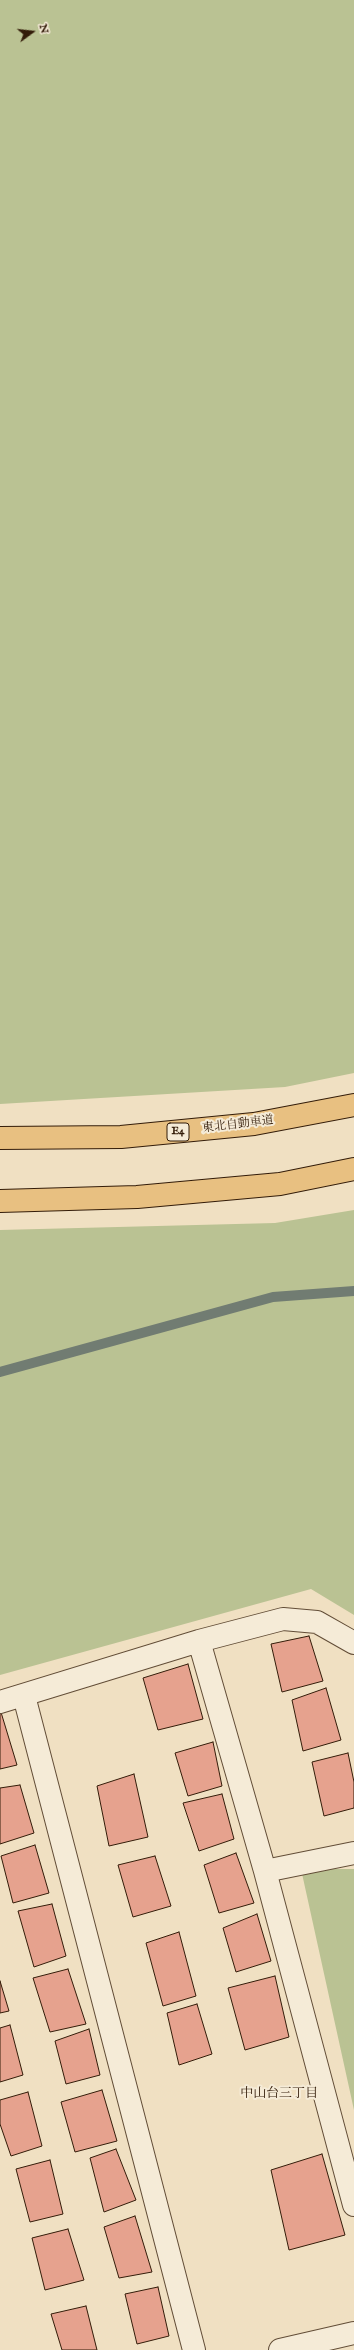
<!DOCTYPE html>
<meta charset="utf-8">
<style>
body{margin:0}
#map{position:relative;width:354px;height:2350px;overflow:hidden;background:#f0e0c2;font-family:"IM FELL English",serif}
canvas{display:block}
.north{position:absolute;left:12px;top:12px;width:40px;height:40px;-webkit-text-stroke:3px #f5ebd7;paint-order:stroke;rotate:75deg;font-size:11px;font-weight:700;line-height:16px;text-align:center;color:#331c09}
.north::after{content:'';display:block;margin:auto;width:14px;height:18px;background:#331c09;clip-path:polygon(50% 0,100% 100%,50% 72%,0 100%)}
</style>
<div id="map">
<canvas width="354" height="2350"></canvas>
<div class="north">N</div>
</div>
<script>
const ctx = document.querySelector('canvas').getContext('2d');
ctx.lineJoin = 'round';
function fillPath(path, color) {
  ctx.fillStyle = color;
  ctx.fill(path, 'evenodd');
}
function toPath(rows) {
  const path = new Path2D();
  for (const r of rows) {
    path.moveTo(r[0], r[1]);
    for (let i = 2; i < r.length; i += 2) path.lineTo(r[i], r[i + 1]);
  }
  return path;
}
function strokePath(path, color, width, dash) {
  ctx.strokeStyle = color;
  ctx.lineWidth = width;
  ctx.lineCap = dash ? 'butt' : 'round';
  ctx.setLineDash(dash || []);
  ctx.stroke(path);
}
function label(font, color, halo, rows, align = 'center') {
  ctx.font = font + ' "IM FELL English","Noto Serif JP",serif';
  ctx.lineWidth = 4;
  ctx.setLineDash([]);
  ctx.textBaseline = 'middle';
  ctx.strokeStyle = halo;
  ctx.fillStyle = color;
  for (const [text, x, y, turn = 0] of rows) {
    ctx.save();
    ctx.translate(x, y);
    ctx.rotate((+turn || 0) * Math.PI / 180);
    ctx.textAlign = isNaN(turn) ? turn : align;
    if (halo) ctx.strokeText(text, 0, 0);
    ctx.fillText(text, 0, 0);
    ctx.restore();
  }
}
const green = toPath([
 [0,0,354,0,354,1073,285,1087,0,1104],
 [354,1210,354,1615,311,1589,0,1675,0,1230,275,1223],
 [301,1869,354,1869,354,2110]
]);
const stream = toPath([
 [0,1372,273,1297,354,1291]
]);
const building = toPath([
 [309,1636,323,1681,282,1692,271,1644,309,1636],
 [188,1664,203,1719,158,1730,143,1678,188,1664],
 [326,1688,341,1740,303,1751,292,1700,326,1688],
 [0,1709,17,1765,0,1769,0,1709],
 [213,1742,222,1786,188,1796,175,1753,213,1742],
 [348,1753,354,1782,354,1808,324,1816,312,1762,348,1753],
 [134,1774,148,1837,109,1846,97,1786,134,1774],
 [20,1785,34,1833,0,1844,0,1788,20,1785],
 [222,1794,234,1839,199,1851,183,1803,222,1794],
 [35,1845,49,1893,13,1903,1,1856,35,1845],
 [236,1853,254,1903,219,1913,204,1865,236,1853],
 [155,1856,171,1906,133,1917,118,1865,155,1856],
 [52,1904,66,1956,34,1967,18,1911,52,1904],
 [257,1914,271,1961,236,1972,223,1928,257,1914],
 [179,1932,196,1996,163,2006,146,1943,179,1932],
 [68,1969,86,2024,50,2032,33,1978,68,1969],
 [275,1976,289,2037,245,2050,228,1988,275,1976],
 [0,1981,9,2011,0,2013,0,1981],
 [197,2004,212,2054,179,2065,167,2013,197,2004],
 [10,2025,23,2075,0,2082,0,2028,10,2025],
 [89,2029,100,2075,66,2084,55,2041,89,2029],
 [102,2090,117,2141,75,2152,61,2102,102,2090],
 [28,2092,42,2146,11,2156,0,2124,0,2100,28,2092],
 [116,2149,136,2200,104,2212,90,2158,116,2149],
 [322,2154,345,2235,289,2250,271,2170,322,2154],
 [50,2160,63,2214,30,2222,16,2169,50,2160],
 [135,2216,152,2272,119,2278,104,2227,135,2216],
 [68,2229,84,2280,45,2290,32,2238,68,2229],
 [158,2287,169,2336,137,2344,125,2294,158,2287],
 [86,2306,97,2350,62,2350,51,2314,86,2306]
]);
const street = toPath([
 [199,1641,265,1871,354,2205],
 [24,1696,194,2350],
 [0,1702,199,1641,283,1619,317,1622,354,1643],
 [265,1871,354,1853],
 [280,2350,354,2333]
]);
const highway = toPath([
 [0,1138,121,1137,254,1124,354,1105],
 [0,1201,137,1197,280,1184,354,1169]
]);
const shields = [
 [178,1132,22]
];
const shieldNames = [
 ["E4",178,1132]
];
const streetNames = [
 ["東北自動車道",238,1125,-7]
];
const neighbourhoodNames = [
 ["中山台三丁目",279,2094]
];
fillPath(green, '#bac293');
strokePath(stream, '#717c72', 10);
fillPath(building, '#e6a28e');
strokePath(building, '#331c09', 1);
strokePath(street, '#624d37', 24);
strokePath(highway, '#331c09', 24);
strokePath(street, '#f5ebd7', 22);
strokePath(highway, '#e8c081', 22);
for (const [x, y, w] of shields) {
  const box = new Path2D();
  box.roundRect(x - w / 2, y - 9, w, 18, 3);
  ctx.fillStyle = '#f5ebd7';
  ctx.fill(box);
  strokePath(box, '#331c09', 1);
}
label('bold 11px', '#331c09', null, shieldNames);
label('12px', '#331c09', '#f5ebd7', streetNames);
label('13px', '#331c09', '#f5ebd7', neighbourhoodNames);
</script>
